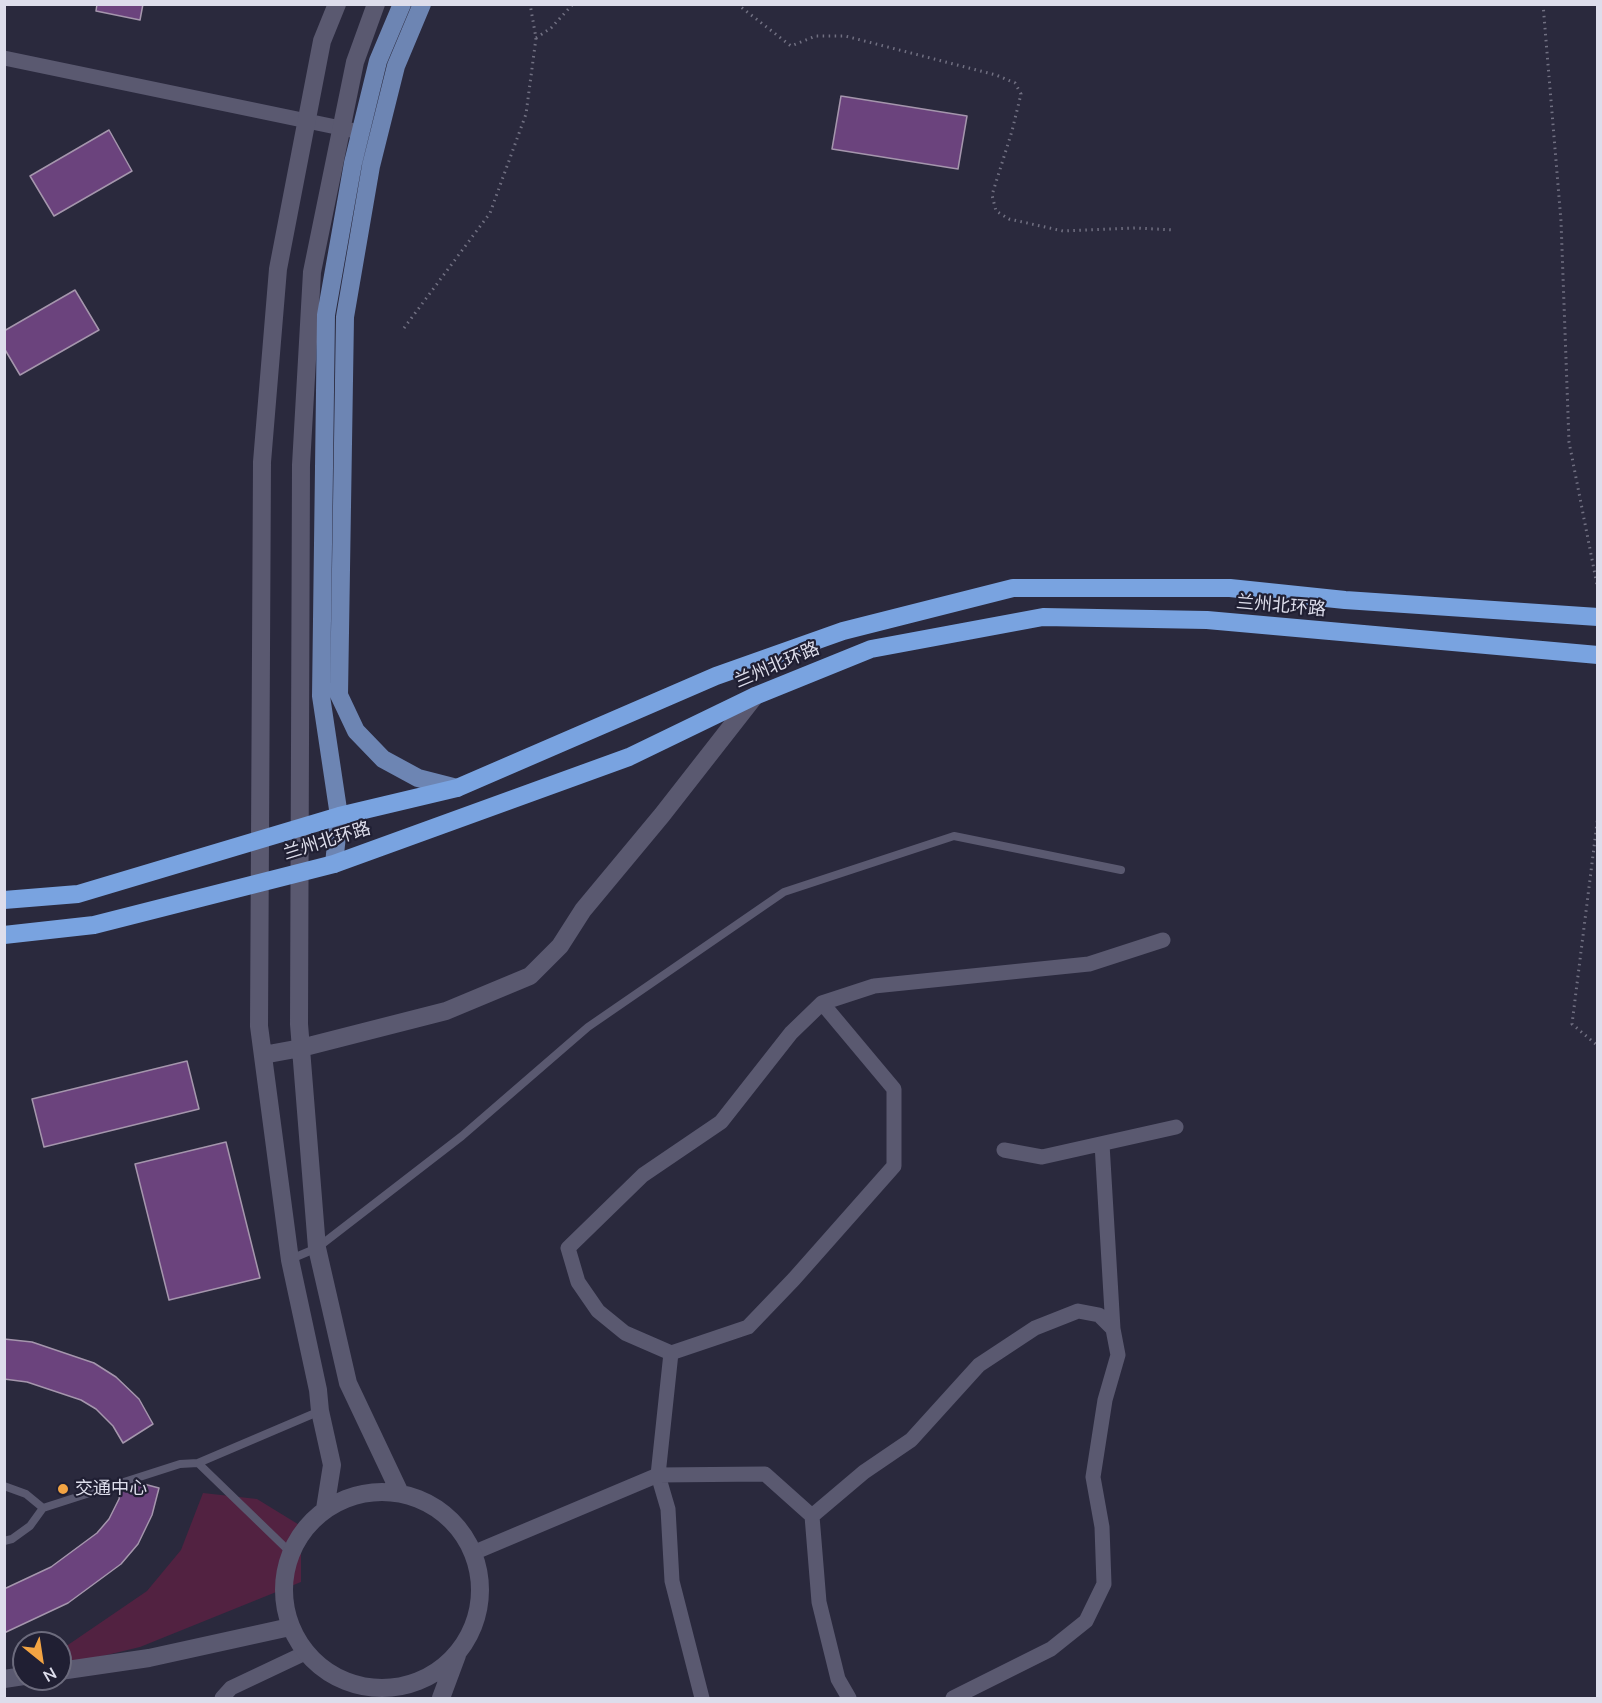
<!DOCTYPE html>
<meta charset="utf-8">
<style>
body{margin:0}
#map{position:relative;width:1602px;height:1703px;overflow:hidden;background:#2a293d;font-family:Mulish,sans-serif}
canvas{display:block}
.frame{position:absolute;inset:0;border:6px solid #ddddeb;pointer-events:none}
.north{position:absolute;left:12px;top:1631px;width:60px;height:60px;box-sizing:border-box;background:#201f33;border:2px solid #6c6b7d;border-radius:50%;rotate:150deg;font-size:16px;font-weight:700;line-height:24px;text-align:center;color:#ddddeb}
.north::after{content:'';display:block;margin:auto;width:21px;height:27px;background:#f3a443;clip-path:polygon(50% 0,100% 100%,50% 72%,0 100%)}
</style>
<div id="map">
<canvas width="1602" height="1703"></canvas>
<div class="frame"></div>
<div class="north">N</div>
</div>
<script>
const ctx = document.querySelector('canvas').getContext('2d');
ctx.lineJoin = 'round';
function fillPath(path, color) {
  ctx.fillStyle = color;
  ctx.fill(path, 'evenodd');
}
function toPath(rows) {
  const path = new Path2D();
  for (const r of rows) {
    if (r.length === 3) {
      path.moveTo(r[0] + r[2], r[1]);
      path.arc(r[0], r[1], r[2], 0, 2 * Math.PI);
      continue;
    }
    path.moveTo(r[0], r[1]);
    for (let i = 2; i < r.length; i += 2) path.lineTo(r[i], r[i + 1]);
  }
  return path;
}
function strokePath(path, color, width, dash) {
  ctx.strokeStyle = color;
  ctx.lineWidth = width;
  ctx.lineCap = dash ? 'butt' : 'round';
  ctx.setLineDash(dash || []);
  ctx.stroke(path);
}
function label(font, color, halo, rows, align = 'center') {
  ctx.font = font + ' Mulish,"Noto Sans SC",sans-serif';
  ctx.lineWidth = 4.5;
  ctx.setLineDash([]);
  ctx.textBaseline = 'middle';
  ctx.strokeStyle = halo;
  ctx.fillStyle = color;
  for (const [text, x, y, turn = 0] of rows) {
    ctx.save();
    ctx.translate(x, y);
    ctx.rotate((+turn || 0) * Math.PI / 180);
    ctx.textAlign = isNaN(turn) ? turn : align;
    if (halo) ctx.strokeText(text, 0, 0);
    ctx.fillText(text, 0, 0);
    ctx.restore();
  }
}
const green = toPath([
 [203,1493,257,1499,301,1526,301,1582,140,1647,65,1665,62,1649,147,1591,181,1550]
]);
const building = toPath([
 [97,4,143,4,140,20,96,11,97,4],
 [841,96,967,116,958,169,832,149,841,96],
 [109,130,132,171,54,216,30,176,109,130],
 [75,290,99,330,20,375,4,348,4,331,75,290],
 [187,1061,199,1109,44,1147,32,1099,187,1061],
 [226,1142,260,1278,169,1300,135,1164,226,1142],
 [4,1339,32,1342,94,1363,116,1377,139,1399,153,1424,123,1443,113,1426,96,1409,81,1400,27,1382,4,1379,4,1339],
 [140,1483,159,1488,152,1515,138,1544,121,1564,68,1603,4,1633,4,1589,51,1567,97,1533,109,1519,119,1499,121,1489,140,1483]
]);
const path = toPath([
 [737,4,791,46,816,36,845,36,996,75,1015,83,1021,94,1012,131,992,195,996,211,1009,219,1063,231,1136,228,1174,230],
 [1543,4,1561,221,1569,442,1598,590],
 [536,38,551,28,573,4],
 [404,328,490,213,526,114,536,38,530,4],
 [1598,815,1572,1024,1598,1046]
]);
const lane = toPath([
 [291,1259,317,1248,462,1136,588,1027,784,892,954,836,1121,870],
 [198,1463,320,1411],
 [4,1486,26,1494,43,1508],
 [4,1541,12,1539,30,1526,43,1508,180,1464,198,1463,290,1552]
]);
const street = toPath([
 [4,58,360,132],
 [822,1003,894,1089,894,1166,794,1279,748,1327,671,1353,625,1333,598,1311,578,1282,568,1248,643,1175,721,1122,791,1033,822,1003,874,986,1089,964,1163,940],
 [1102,1144,1113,1329],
 [1004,1150,1042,1157,1176,1127],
 [671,1353,658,1475,668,1509,672,1581,702,1698],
 [812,1516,864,1472,911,1440,979,1365,1035,1328,1078,1311,1099,1315,1113,1329,1118,1355,1105,1400,1093,1477,1102,1527,1104,1584,1086,1621,1051,1649,953,1698],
 [473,1553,658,1475,765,1474,812,1516,819,1602,838,1679,849,1698],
 [222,1698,231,1688,305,1653]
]);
const secondary = toPath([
 [376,4,355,62,312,272,301,465,299,1024,317,1248,348,1383,400,1493],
 [263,1055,301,1048,446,1011,530,976,560,946,583,910,662,815,755,696],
 [382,1590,98],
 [325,1509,332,1465,320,1411,318,1390,290,1260,259,1026,262,462,278,269,322,41,337,4],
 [60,1671,149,1658,290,1627],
 [4,1679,24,1676],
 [441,1698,457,1655]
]);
const primary = toPath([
 [422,4,396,66,371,166,345,317,339,695,356,731,383,759,418,778,457,788],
 [334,864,339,816,321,696,326,315,353,163,378,61,402,4]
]);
const highway = toPath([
 [4,900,78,894,339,816,457,788,716,676,843,631,1013,588,1230,588,1345,600,1598,617],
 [4,935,94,925,334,864,629,757,755,696,871,649,1043,617,1207,620,1598,655]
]);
const markers = [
 [63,1489,6,"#f3a443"]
];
const streetNames = [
 ["兰州北环路",1281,606,5],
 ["兰州北环路",777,665,-23],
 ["兰州北环路",327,841,-17]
];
const poiNames = [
 ["交通中心",75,1489]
];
fillPath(green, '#522241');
fillPath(building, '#6b437d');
strokePath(building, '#a596ad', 1.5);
strokePath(path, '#717082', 3, [1.5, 4.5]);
strokePath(lane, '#5a5970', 8);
strokePath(street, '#5a5970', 15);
strokePath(secondary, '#5a5970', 18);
strokePath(primary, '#6d85b3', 18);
strokePath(highway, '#79a3e0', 18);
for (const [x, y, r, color] of markers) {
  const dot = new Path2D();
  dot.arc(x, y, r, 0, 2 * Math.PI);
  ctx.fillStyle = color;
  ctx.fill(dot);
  strokePath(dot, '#201f33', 2);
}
label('18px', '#ddddeb', '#201f33', streetNames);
label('18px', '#ddddeb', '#201f33', poiNames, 'left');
</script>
